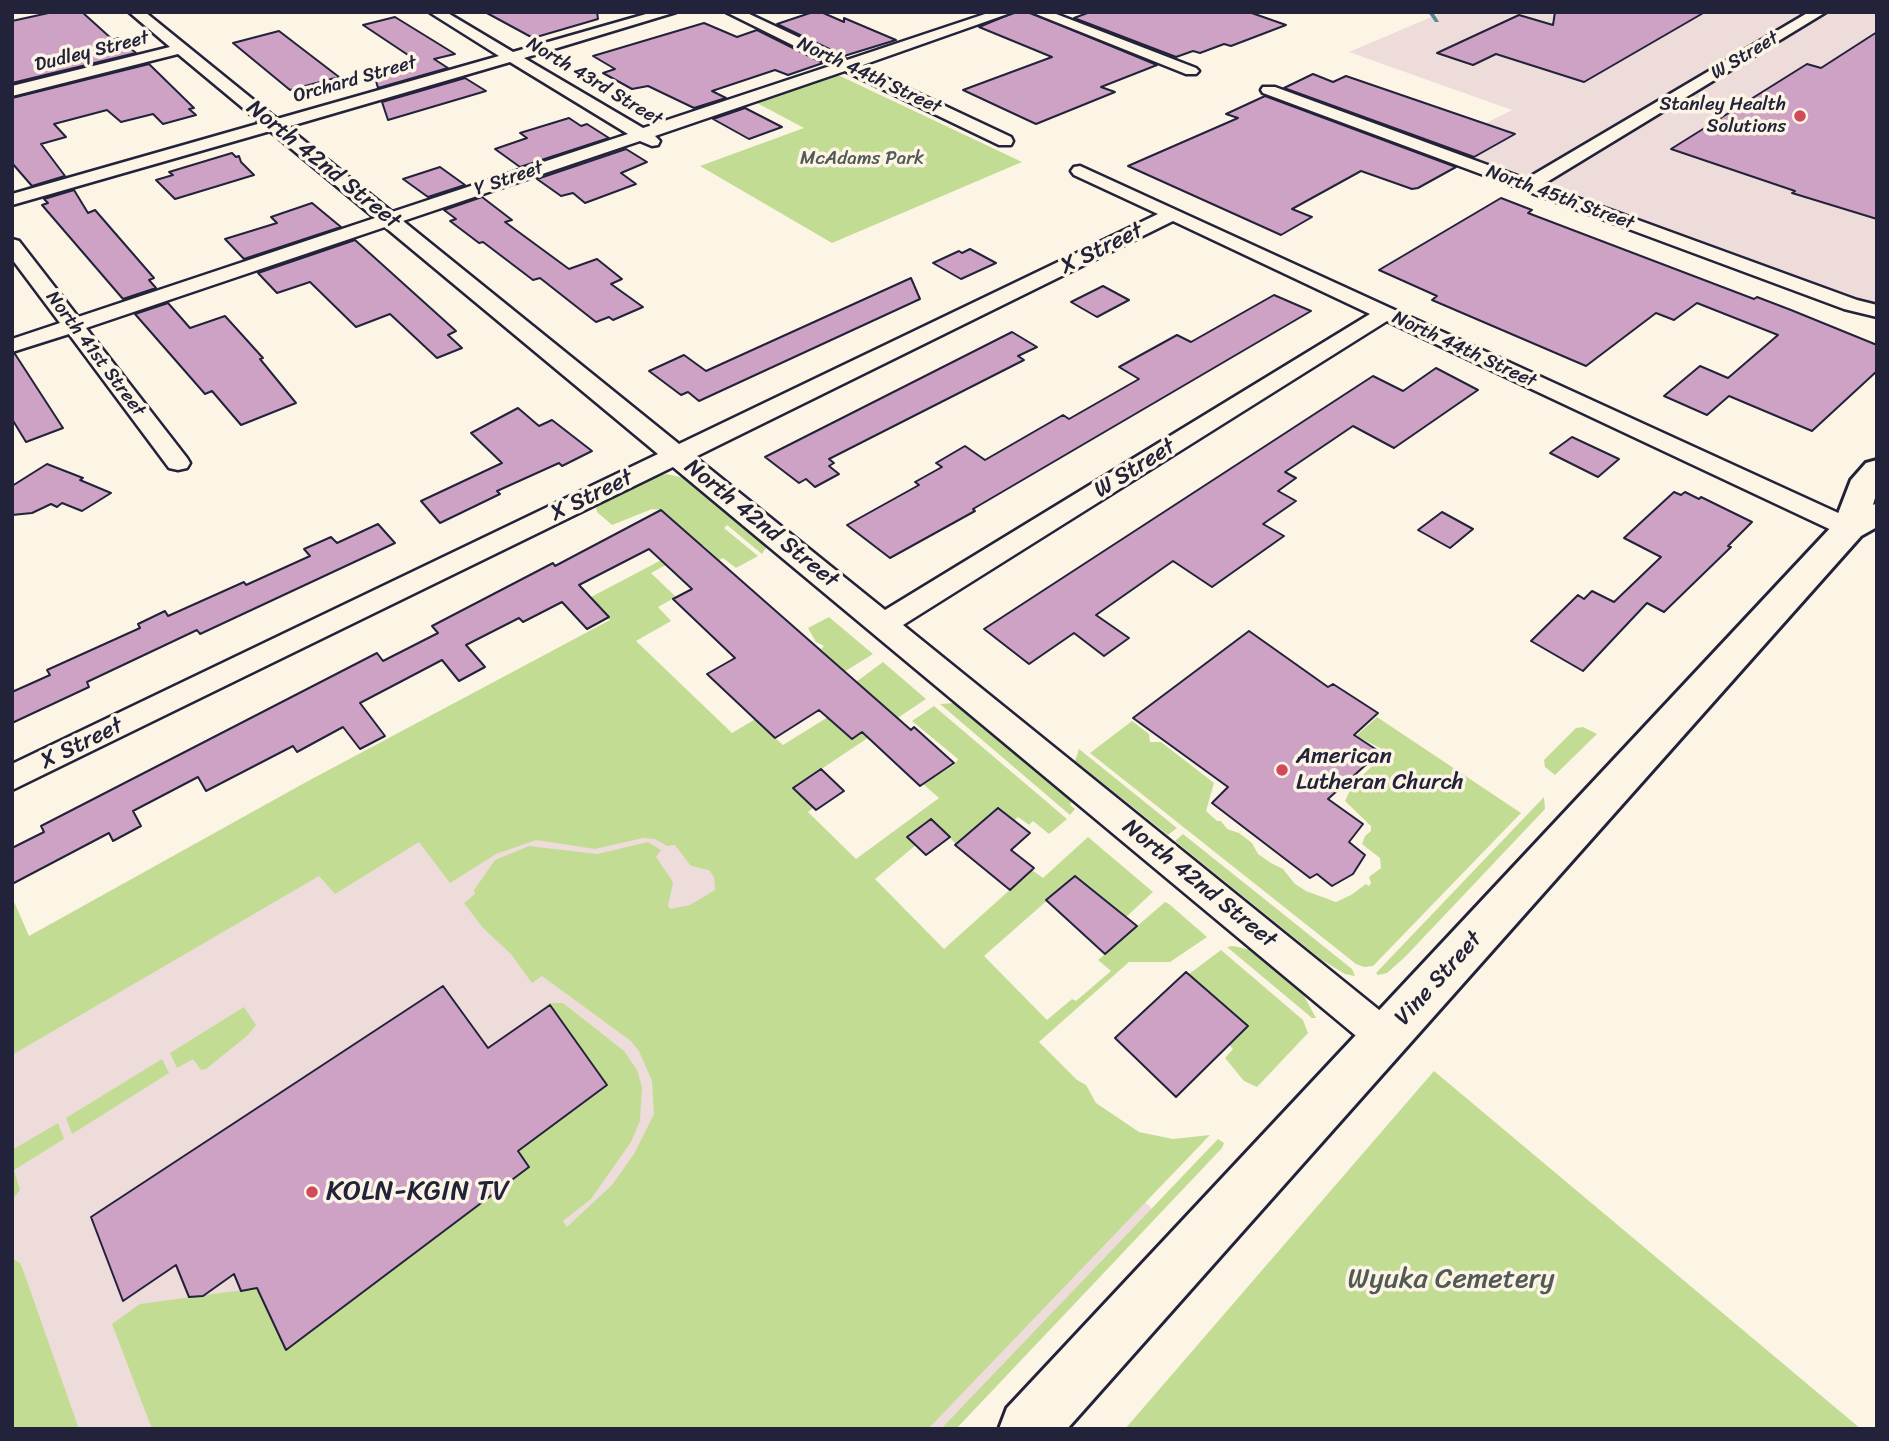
<!DOCTYPE html>
<style>
body{margin:0}
#map{position:relative;width:1889px;height:1441px;overflow:hidden;background:#fcf5e5;font-family:Sriracha,sans-serif}
canvas{display:block}
.frame{position:absolute;inset:0;border:14px solid #22223b;pointer-events:none}
</style>
<div id="map">
<canvas width="1889" height="1441"></canvas>
<div class="frame"></div>
</div>
<script>
const ctx = document.querySelector('canvas').getContext('2d');
ctx.lineJoin = 'round';
function fillPath(path, color) {
  ctx.fillStyle = color;
  ctx.fill(path, 'evenodd');
}
function toPath(rows) {
  const path = new Path2D();
  for (const r of rows) {
    path.moveTo(r[0], r[1]);
    for (let i = 2; i < r.length; i += 2) path.lineTo(r[i], r[i + 1]);
  }
  return path;
}
function strokePath(path, color, width, dash) {
  ctx.strokeStyle = color;
  ctx.lineWidth = width;
  ctx.lineCap = dash ? 'butt' : 'round';
  ctx.setLineDash(dash || []);
  ctx.stroke(path);
}
function label(font, color, halo, rows, align = 'center') {
  ctx.font = font + ' Sriracha,sans-serif';
  ctx.lineWidth = 7;
  ctx.setLineDash([]);
  ctx.textBaseline = 'middle';
  ctx.strokeStyle = halo;
  ctx.fillStyle = color;
  for (const [text, x, y, turn = 0] of rows) {
    ctx.save();
    ctx.translate(x, y);
    ctx.rotate((+turn || 0) * Math.PI / 180);
    ctx.textAlign = isNaN(turn) ? turn : align;
    if (halo) ctx.strokeText(text, 0, 0);
    ctx.fillText(text, 0, 0);
    ctx.restore();
  }
}
const built = toPath([
 [1443,12,1877,12,1877,307,1440,146,1512,110,1349,52],
 [607,645,1154,1211,947,1429,12,1429,12,969]
]);
const green = toPath([
 [836,74,1001,152,1022,162,832,243,700,166,804,128,755,102],
 [666,474,685,478,767,546,762,554,727,525,724,528,758,556,736,568,723,558,719,560,703,545,651,573,676,597,658,607,671,621,636,641,732,733,809,687,807,684,838,665,821,649,824,646,816,642,808,628,829,617,873,654,760,724,783,745,828,717,852,739,884,718,875,698,856,682,883,662,926,699,793,788,813,808,808,812,856,859,939,798,923,784,954,765,958,759,912,721,934,706,1067,819,1049,834,1033,821,1029,825,1018,817,1014,821,998,809,956,844,931,819,908,837,916,845,875,879,944,949,1032,870,1043,878,1088,837,1153,892,1126,917,1075,876,984,956,1047,1020,1072,999,1076,1001,1111,971,1098,960,1165,902,1169,904,1207,937,1170,962,1129,962,1039,1042,1077,1080,1086,1085,1096,1103,1139,1132,1173,1139,1210,1135,928,1429,152,1429,112,1324,140,1304,257,1288,286,1350,529,1167,518,1151,607,1085,548,1003,563,1003,624,1051,637,1070,642,1087,640,1121,631,1142,591,1199,563,1221,567,1227,612,1185,634,1154,654,1114,652,1081,639,1051,631,1041,542,976,532,983,511,954,483,928,464,903,475,894,474,890,495,860,529,846,597,854,648,842,661,850,656,857,671,879,673,884,668,905,670,909,690,905,715,890,714,877,709,870,691,866,675,845,667,846,655,839,643,838,595,849,536,840,496,854,450,883,419,842,335,894,319,876,12,1055,12,897,29,936,308,781,610,620,591,597,692,544,684,530,661,510,652,509,612,525,597,512,596,506,655,477],
 [954,703,1072,801,1070,805,1075,809,1070,815,940,704],
 [1377,717,1521,813,1373,966,1364,967,1356,964,1090,753,1132,721,1149,734,1150,742,1161,742,1214,783,1206,811,1217,821,1221,821,1227,829,1239,833,1252,843,1258,854,1271,863,1283,869,1295,884,1306,891,1336,902,1351,895,1366,884,1369,886,1371,883,1369,877,1381,868,1380,858,1362,844,1365,836,1371,831,1371,826,1345,801,1352,786,1382,756,1383,751,1380,748,1356,736],
 [1583,727,1597,734,1555,775,1545,767,1544,760,1576,728],
 [1079,749,1177,828,1168,835,1075,761],
 [1544,797,1545,809,1405,957,1387,973,1378,975,1376,973],
 [1183,834,1352,969,1355,976,1345,974,1322,960,1175,841],
 [1233,946,1251,950,1304,996,1316,1018,1312,1018,1227,947],
 [1221,950,1303,1020,1308,1033,1257,1087,1244,1081,1225,1058,1233,1049,1229,1045,1248,1026,1189,974],
 [244,1007,256,1025,247,1036,206,1069,201,1070,193,1059,177,1068,170,1053],
 [162,1059,169,1073,72,1134,66,1118],
 [1434,1071,1861,1429,1125,1429],
 [58,1123,64,1139,14,1170,20,1190,12,1200,12,1150],
 [1218,1139,1224,1143,1222,1148,956,1429,941,1429],
 [12,1258,20,1263,23,1270,79,1429,12,1429]
]);
const stream = toPath([
 [1428,12,1433,12,1439,22,1435,22,1428,12]
]);
const building = toPath([
 [53,12,82,12,113,40,118,38,136,53,12,83,12,21,53,12],
 [485,12,597,12,598,19,533,38,485,12],
 [813,12,821,12,844,22,844,18,896,40,844,56,777,24,813,12],
 [1015,12,1029,12,1157,65,1101,87,1115,92,1036,124,963,90,1052,57,979,27,1015,12],
 [1090,12,1249,12,1286,25,1231,46,1224,44,1200,53,1193,51,1176,57,1074,18,1090,12],
 [1555,12,1705,12,1584,82,1496,54,1473,65,1437,53,1519,15,1553,25,1555,12],
 [395,17,455,54,434,59,448,68,378,88,373,70,414,59,363,25,395,17],
 [704,23,737,37,757,30,823,63,788,75,775,70,712,91,726,98,694,108,648,86,632,89,603,73,615,69,593,56,704,23],
 [279,31,339,77,290,90,233,43,279,31],
 [1877,32,1877,219,1792,193,1795,191,1671,149,1807,64,1821,68,1877,32],
 [149,64,194,108,189,109,196,115,163,124,153,114,121,122,107,110,54,124,66,137,41,144,65,176,32,186,12,163,12,98,149,64],
 [1313,74,1333,82,1346,76,1515,134,1474,157,1284,88,1313,74],
 [465,78,486,91,388,120,382,102,465,78],
 [1265,96,1456,167,1418,188,1412,189,1361,171,1292,209,1312,217,1281,235,1128,166,1238,118,1226,114,1265,96],
 [745,108,782,127,749,139,713,119,745,108],
 [569,118,581,126,587,124,609,138,520,167,495,149,527,138,520,133,569,118],
 [626,149,647,162,621,173,636,184,585,203,573,193,561,196,537,179,626,149],
 [232,153,236,157,239,156,241,162,254,175,175,199,156,180,173,175,169,172,232,153],
 [440,167,465,185,428,197,403,179,440,167],
 [74,190,88,213,95,210,154,278,149,280,156,288,123,299,42,205,48,203,44,199,74,190],
 [482,197,512,220,505,222,569,269,597,259,622,279,611,284,643,307,613,320,609,317,596,322,540,278,533,280,483,242,479,243,450,221,456,219,444,210,482,197],
 [1501,198,1532,210,1528,213,1754,299,1757,297,1791,310,1877,345,1877,371,1812,431,1729,396,1707,415,1664,396,1700,366,1728,378,1778,335,1697,303,1674,320,1656,313,1586,366,1432,300,1437,296,1379,270,1501,198],
 [312,203,341,227,244,259,225,239,277,223,271,217,312,203],
 [355,240,456,331,448,335,462,348,437,358,390,314,356,327,310,282,277,293,258,273,355,240],
 [970,249,996,263,961,279,933,263,959,251,962,253,970,249],
 [911,278,920,299,699,401,688,392,681,395,649,371,684,355,706,371,911,278],
 [1103,286,1129,300,1097,317,1071,302,1103,286],
 [1274,295,1311,311,973,509,975,511,890,558,847,525,919,485,915,482,942,467,936,463,965,446,985,460,1063,415,1069,419,1139,379,1119,367,1177,335,1191,342,1274,295],
 [168,303,190,328,225,316,263,358,260,359,296,403,241,425,212,391,205,394,135,314,168,303],
 [1012,332,1037,347,1018,356,1024,360,829,459,834,463,829,466,839,474,815,487,806,479,799,483,765,457,1012,332],
 [12,354,15,354,63,428,26,442,12,419,12,354],
 [1436,368,1478,390,1394,448,1353,426,1285,472,1296,478,1278,491,1296,501,1263,524,1284,536,1212,587,1173,561,1096,615,1129,638,1104,656,1074,633,1029,664,984,629,1373,376,1403,391,1436,368],
 [518,408,539,426,552,420,592,451,562,466,559,463,497,491,500,494,440,523,421,501,502,463,471,433,518,408],
 [1572,437,1619,459,1598,477,1550,453,1572,437],
 [47,464,83,478,80,480,111,493,82,511,62,503,57,507,51,504,32,513,12,515,12,486,47,464],
 [1674,492,1681,495,1685,492,1699,499,1701,497,1752,522,1728,546,1731,547,1664,612,1647,603,1583,671,1531,641,1578,595,1584,599,1592,591,1614,602,1661,557,1624,538,1674,492],
 [661,510,911,730,914,727,954,763,920,786,862,732,852,739,819,710,775,738,707,674,735,658,673,599,692,589,649,549,579,585,609,617,587,629,562,602,523,622,519,618,466,645,485,667,459,681,442,660,360,703,385,736,360,749,343,727,297,752,293,746,206,791,198,777,133,811,141,826,113,841,109,833,12,884,12,848,44,832,41,826,377,653,383,661,438,633,432,626,553,563,555,566,661,510],
 [1442,512,1473,529,1450,548,1418,530,1442,512],
 [378,524,395,543,200,634,197,630,87,682,89,687,12,723,12,692,50,675,47,670,140,628,138,624,165,611,168,616,244,582,246,585,310,556,304,549,331,537,337,543,378,524],
 [1249,631,1328,687,1333,684,1378,713,1354,735,1380,752,1328,799,1363,824,1349,842,1365,855,1353,874,1332,886,1317,874,1310,878,1212,803,1228,787,1133,718,1249,631],
 [821,769,844,791,816,810,793,788,821,769],
 [998,808,1030,833,1011,850,1034,868,1010,890,955,845,998,808],
 [931,819,950,837,926,855,907,837,931,819],
 [1075,876,1137,926,1105,954,1046,900,1075,876],
 [1186,972,1248,1026,1176,1097,1115,1038,1186,972],
 [443,986,488,1048,550,1005,607,1085,518,1151,529,1167,286,1350,257,1288,241,1291,234,1274,203,1296,189,1297,176,1265,123,1301,91,1217,443,986]
]);
const minor = toPath([
 [129,12,145,12,277,119,499,56,429,12,446,12,513,52,653,12,676,12,524,58,643,128,833,65,726,12,745,12,847,60,991,12,1013,12,860,66,1011,137,1013,141,1011,145,999,145,845,71,655,136,660,141,658,145,652,146,640,141,403,221,679,444,1158,214,1074,175,1071,171,1074,167,1080,166,1858,522,1862,528,1858,534,1849,536,1840,534,1387,321,903,625,1399,1026,1404,1038,1399,1050,1386,1055,1373,1050,673,467,12,790,12,764,658,454,385,227,86,328,187,458,190,463,187,468,178,470,169,468,69,334,12,352,12,339,60,323,12,259,12,239,19,241,78,317,375,218,270,131,12,205,12,194,261,123,178,54,12,96,12,86,170,47,129,12],
 [510,62,628,134,392,212,287,127,510,62],
 [1173,221,1370,314,885,610,695,457,1173,221],
 [1031,12,1051,12,1196,68,1199,71,1196,74,1186,74,1031,12],
 [1809,12,1826,12,1542,185,1857,300,1877,305,1877,317,1844,309,1263,93,1261,90,1263,87,1275,87,1526,179,1809,12]
]);
const secondary = toPath([
 [1877,460,1877,491,1873,505,1877,503,1877,527,1861,536,1067,1429,999,1429,1007,1408,1834,524,1851,480,1866,463,1877,460]
]);
const markers = [
 [1800,116,7,"#d1495b"],
 [1282,770,7,"#d1495b"],
 [312,1192,7,"#d1495b"]
];
const farStreetnames = [
 ["Dudley Street",92,52,-14],
 ["W Street",1745,56,-31],
 ["North 44th Street",869,76,25],
 ["Orchard Street",355,80,-16],
 ["North 43rd Street",594,82,31],
 ["Y Street",509,179,-19],
 ["North 45th Street",1560,198,20],
 ["North 44th Street",1464,350,25],
 ["North 41st Street",95,354,53]
];
const farPoinames = [
 ["Stanley Health",1786,105],
 ["Solutions",1786,127]
];
const farParknames = [
 ["McAdams Park",862,159]
];
const streetNames = [
 ["North 42nd Street",323,165,39],
 ["X Street",1102,249,-26],
 ["W Street",1135,469,-32],
 ["X Street",592,496,-26],
 ["North 42nd Street",761,524,39],
 ["X Street",82,744,-26],
 ["North 42nd Street",1199,884,39],
 ["Vine Street",1439,979,-48]
];
const poiNames = [
 ["American",1296,757],
 ["Lutheran Church",1296,783]
];
const nearPoinames = [
 ["KOLN-KGIN TV",326,1192]
];
const nearParknames = [
 ["Wyuka Cemetery",1451,1280]
];
fillPath(built, '#eedcdb');
fillPath(green, '#c2dd93');
fillPath(stream, '#59899a');
fillPath(building, '#cda2c5');
strokePath(building, '#22223b', 2);
strokePath(minor, '#22223b', 5);
strokePath(secondary, '#22223b', 6);
fillPath(minor, '#fcf5e5');
fillPath(secondary, '#fcf5e5');
for (const [x, y, r, color] of markers) {
  const dot = new Path2D();
  dot.arc(x, y, r, 0, 2 * Math.PI);
  ctx.fillStyle = color;
  ctx.fill(dot);
  strokePath(dot, '#fcf5e5', 2.5);
}
label('19px', '#22223b', '#fcf5e5', farStreetnames);
label('19px', '#22223b', '#fcf5e5', farPoinames, 'right');
label('19px', '#525a55', '#fcf5e5', farParknames);
label('23px', '#22223b', '#fcf5e5', streetNames);
label('23px', '#22223b', '#fcf5e5', poiNames, 'left');
label('28px', '#22223b', '#fcf5e5', nearPoinames, 'left');
label('28px', '#525a55', '#fcf5e5', nearParknames);
</script>
